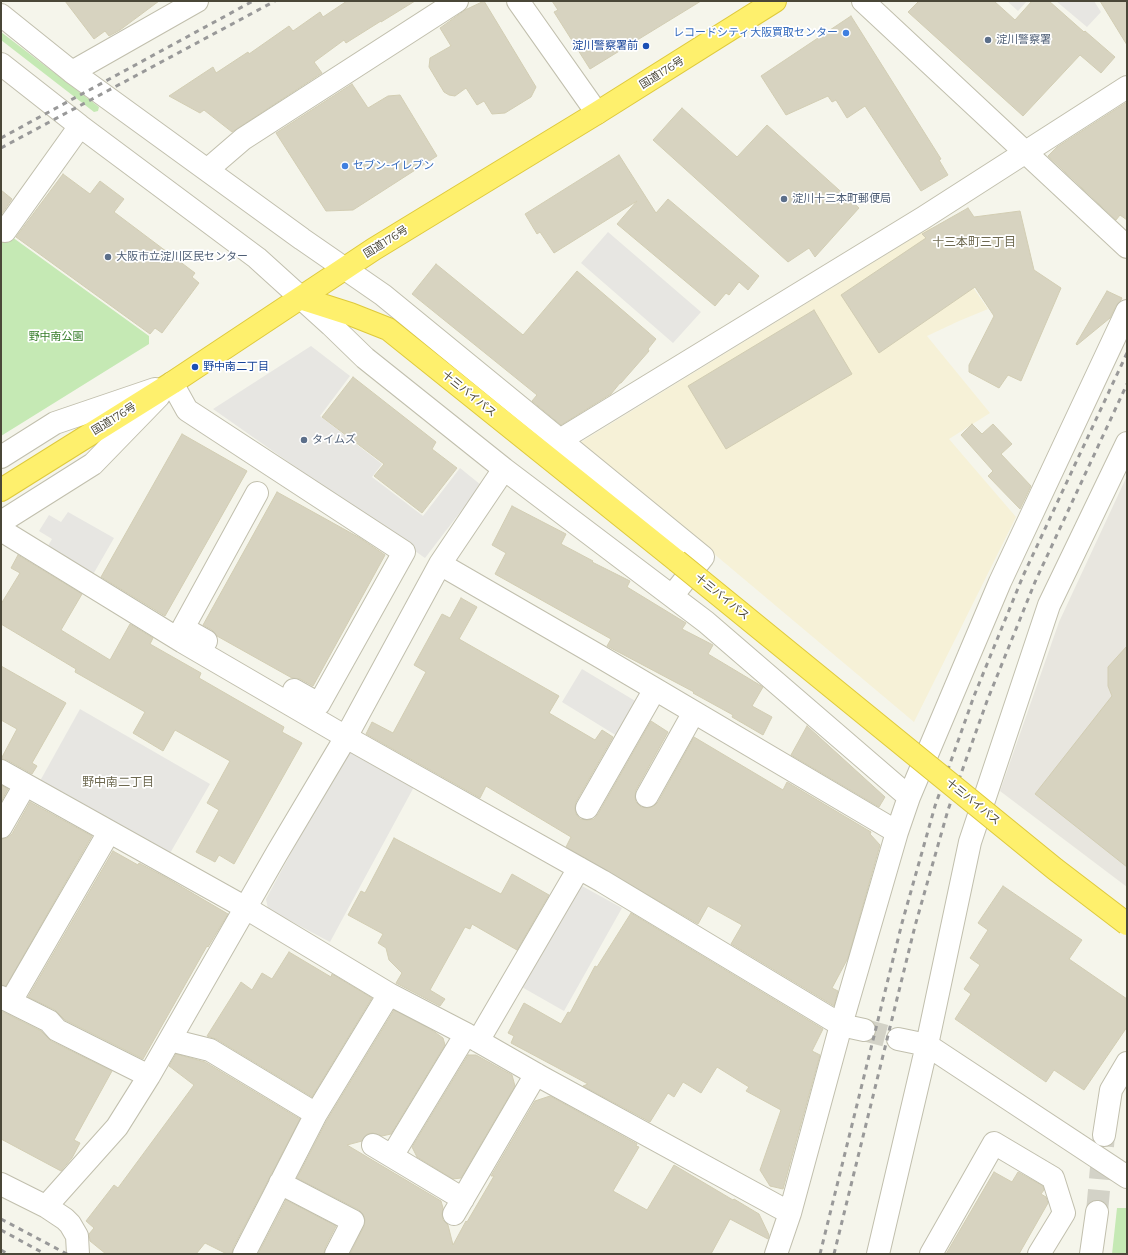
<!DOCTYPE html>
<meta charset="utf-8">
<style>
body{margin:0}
#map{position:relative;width:1128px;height:1255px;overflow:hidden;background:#f5f5eb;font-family:Montserrat,sans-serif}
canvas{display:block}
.frame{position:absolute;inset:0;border:2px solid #4a4738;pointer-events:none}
</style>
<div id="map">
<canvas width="1128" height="1255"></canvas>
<div class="frame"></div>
</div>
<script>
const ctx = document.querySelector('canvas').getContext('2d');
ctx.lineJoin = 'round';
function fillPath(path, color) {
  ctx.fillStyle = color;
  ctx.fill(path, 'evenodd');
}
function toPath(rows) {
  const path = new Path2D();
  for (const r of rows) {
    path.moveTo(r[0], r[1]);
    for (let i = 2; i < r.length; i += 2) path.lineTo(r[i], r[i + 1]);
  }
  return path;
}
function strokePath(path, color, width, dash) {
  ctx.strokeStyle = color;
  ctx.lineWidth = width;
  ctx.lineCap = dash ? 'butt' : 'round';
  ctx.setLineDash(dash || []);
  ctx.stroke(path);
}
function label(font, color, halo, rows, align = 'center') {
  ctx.font = font + ' Montserrat,"Noto Sans JP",sans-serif';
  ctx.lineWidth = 3.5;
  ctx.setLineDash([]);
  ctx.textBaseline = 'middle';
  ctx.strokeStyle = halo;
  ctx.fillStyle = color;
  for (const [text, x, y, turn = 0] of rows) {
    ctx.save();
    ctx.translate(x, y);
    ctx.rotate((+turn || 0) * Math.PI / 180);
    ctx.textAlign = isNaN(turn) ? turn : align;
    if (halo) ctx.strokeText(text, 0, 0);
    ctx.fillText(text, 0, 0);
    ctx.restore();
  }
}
const commercial = toPath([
 [931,227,988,309,959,321,927,336,990,413,949,439,1016,517,914,722,581,442]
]);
const industrial = toPath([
 [1127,476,1127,887,1000,791,1059,622]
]);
const green = toPath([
 [1,32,99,107,98,111,94,112,1,40],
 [1,229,149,336,149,344,1,436],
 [1117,1208,1127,1208,1127,1254,1112,1254]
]);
const parking = toPath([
 [1007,1,1027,1,1018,11],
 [1056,1,1094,1,1101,12,1087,27],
 [608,232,701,312,673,343,581,263],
 [311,346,350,376,320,416,382,464,372,477,423,516,460,468,481,485,425,558,213,409],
 [68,512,114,538,91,578,45,551,52,539,39,531,49,515,61,522],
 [582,669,637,702,617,736,562,702],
 [80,709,210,784,169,855,40,781],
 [348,748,415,785,330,942,268,909,266,899],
 [582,886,622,908,564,1011,520,986,572,893]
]);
const building = toPath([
 [65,1,159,1,120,30,109,36,105,31,94,39,65,1],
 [347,1,415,1,381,22,381,21,346,43,344,40,314,62,322,73,232,132,204,110,200,113,169,96,213,67,216,73,248,52,249,54,289,26,293,31,320,12,323,17,347,1],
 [484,1,536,87,531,97,505,113,492,114,484,101,477,105,466,88,455,96,449,95,444,92,429,67,430,58,451,46,440,28,465,10,484,1],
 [552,1,701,1,590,69,554,12,558,10,552,1],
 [919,1,994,1,1015,20,1032,1,1049,1,1084,32,1085,31,1115,57,1101,73,1080,55,1023,116,908,12,919,1],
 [1100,1,1127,1,1127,45,1100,1],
 [851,16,941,159,939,160,948,175,921,191,865,106,847,118,836,100,832,102,828,96,786,115,761,76,851,16],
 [352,84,368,108,388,96,400,95,437,156,353,210,326,211,276,133,352,84],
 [1127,102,1127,220,1120,215,1116,220,1048,156,1057,147,1127,102],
 [682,108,737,157,767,125,859,208,815,257,809,248,788,262,653,140,682,108],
 [619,155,656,213,668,199,759,276,748,290,739,282,729,295,726,293,715,306,617,224,637,201,554,253,540,232,537,234,525,214,619,155],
 [63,174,90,194,100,181,124,199,114,212,195,273,192,277,199,283,162,333,155,328,150,334,16,237,63,174],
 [1,190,12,199,1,215,1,190],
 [968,208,974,217,1020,211,1034,270,1061,288,1021,381,1008,375,999,388,969,372,969,365,994,316,975,287,879,353,841,295,926,238,922,234,968,208],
 [436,264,523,335,577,271,656,339,648,349,649,351,621,383,620,383,611,394,561,425,532,401,537,395,412,294,436,264],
 [1107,291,1122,298,1121,300,1116,306,1110,318,1077,345,1076,344,1107,291],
 [814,310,852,374,726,449,688,386,814,310],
 [353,377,436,442,432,449,457,468,422,513,374,476,384,464,322,417,353,377],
 [972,424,982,434,993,424,1012,444,1001,454,1031,486,1020,509,988,476,993,471,961,435,972,424],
 [182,434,247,471,165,616,101,577,182,434],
 [277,492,360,538,385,555,313,686,300,679,292,678,217,636,212,630,203,625,277,492],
 [512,506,566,534,561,544,593,561,592,562,630,581,627,587,686,623,682,629,713,645,708,654,763,687,752,706,772,717,763,735,732,717,733,715,693,693,694,692,607,646,611,639,495,574,506,553,492,545,512,506],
 [18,555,82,594,61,630,110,660,130,624,153,638,150,644,201,673,199,678,284,727,282,732,302,743,234,864,219,855,215,862,196,852,219,810,207,803,230,761,175,730,163,751,133,733,145,712,75,672,76,669,1,624,1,604,20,573,11,568,18,555],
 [461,598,477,607,459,639,559,696,549,713,595,740,602,730,613,737,576,802,575,808,576,814,580,819,587,820,594,819,598,814,651,721,668,732,636,790,635,797,636,802,641,807,648,808,654,806,658,802,694,737,783,790,787,782,871,832,870,834,880,845,848,958,832,988,838,991,834,1006,731,944,742,925,708,906,698,924,566,847,571,837,486,786,480,798,366,734,372,722,393,733,426,672,414,665,442,614,450,618,461,598],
 [1127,646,1127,867,1035,794,1112,696,1108,686,1108,667,1127,646],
 [1,666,66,703,32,763,37,766,32,774,7,760,1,759,17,729,1,720,1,666],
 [807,726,885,797,879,807,791,755,807,726],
 [1,785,8,789,1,802,1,785],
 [30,802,92,836,6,986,1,985,1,839,7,838,12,834,30,802],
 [394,838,501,894,512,874,549,895,517,950,472,924,470,929,465,927,430,990,445,999,440,1006,396,983,402,973,389,960,386,948,378,943,383,934,348,915,361,891,365,893,394,838],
 [113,851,138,865,139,863,165,877,228,914,208,947,207,946,143,1059,65,1020,55,1010,28,997,113,851],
 [1003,886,1082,940,1069,959,1127,999,1127,1027,1084,1090,1054,1070,1046,1082,955,1019,971,994,964,989,980,965,970,958,988,930,978,923,1003,886],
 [631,913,823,1029,812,1051,820,1055,783,1189,770,1186,760,1170,781,1110,746,1091,749,1087,717,1067,701,1093,683,1082,674,1097,668,1093,650,1122,583,1086,588,1084,511,1043,514,1036,508,1033,524,1003,561,1024,568,1012,570,1013,595,966,597,967,631,913],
 [289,952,331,977,332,974,372,998,312,1097,216,1039,207,1036,241,982,252,990,262,973,272,979,289,952],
 [394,1010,432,1030,443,1038,445,1045,391,1134,382,1136,373,1133,367,1134,362,1141,347,1145,441,1201,443,1208,442,1214,443,1220,448,1225,453,1245,466,1221,467,1222,494,1176,491,1176,535,1101,550,1096,637,1144,636,1146,639,1147,613,1191,647,1210,674,1165,733,1200,734,1199,759,1214,769,1235,768,1239,730,1219,711,1254,350,1254,364,1226,365,1220,363,1214,359,1210,297,1178,327,1120,394,1010],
 [1,1011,41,1031,51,1041,112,1071,74,1140,80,1143,72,1158,61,1171,1,1139,1,1011],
 [176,1054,205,1062,300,1119,233,1248,232,1254,227,1254,205,1243,196,1254,106,1254,90,1241,89,1234,94,1228,86,1221,114,1185,118,1188,194,1085,169,1066,176,1054],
 [468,1055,476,1055,512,1075,515,1086,461,1178,453,1179,417,1157,412,1147,468,1055],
 [994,1172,1012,1182,1018,1172,1043,1186,1044,1190,1041,1194,1046,1197,1048,1203,1019,1254,946,1254,994,1172],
 [286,1200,336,1226,325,1248,324,1254,258,1254,286,1200]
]);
const minorTunnel = toPath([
 [864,1030,898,1039],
 [1097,1212,1104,1135]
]);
const minor = toPath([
 [518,1,597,113],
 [863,1,1127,247],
 [1,15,72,72,302,239,383,295,703,557,672,596],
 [1,64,80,126,257,258,331,325,365,358,504,469,706,622,909,797],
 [72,72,197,1],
 [207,170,243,139,457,1],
 [5,231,80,126],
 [172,383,187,410,404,552,319,704,294,690],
 [560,440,923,218,1127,87],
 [1,457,55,423,155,389],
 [1,522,93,464,159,396],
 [1,530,183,642,346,737,602,881,841,1025,864,1030],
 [440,564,599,656,897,832],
 [206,641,183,628,257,493],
 [1,771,246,908,389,994,466,1034,541,1077,790,1213],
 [647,796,694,712],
 [587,808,655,689],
 [1,827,25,785],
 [1,997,49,1021,57,1030,149,1076],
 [11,1001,109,832],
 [898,1039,927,1045,1127,1177],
 [170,1040,210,1050,316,1114],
 [478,1041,579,868],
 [1104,1135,1111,1090,1127,1063],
 [373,1145,463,1199],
 [392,1156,466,1034],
 [280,1183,353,1221,336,1254],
 [1,1184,47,1207,65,1219,70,1224,77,1236,78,1254],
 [47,1207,50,1202,117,1127,149,1076,277,853,346,737,440,564,504,469],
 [454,1214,536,1074],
 [244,1254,316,1114,389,994],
 [776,1254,790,1213,841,1025,897,832,909,797,1000,582,1127,311],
 [878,1254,927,1045,970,842,1049,605,1127,443],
 [931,1254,994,1143,1053,1178,1064,1213,1039,1254],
 [1091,1254,1097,1212]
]);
const highway = toPath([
 [300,298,350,314,388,329,677,561],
 [1,490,172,383,374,249,597,113,775,1]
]);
const rail = toPath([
 [1,138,253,1],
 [1,148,275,1],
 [1,1219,67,1254],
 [1,1230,45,1254],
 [1,1250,8,1254],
 [820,1254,902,923,935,806,974,696,1023,576,1127,353],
 [834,1254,915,926,948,810,987,701,1035,582,1127,384]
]);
const highwayBridge = toPath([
 [677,561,1055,869,1127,924]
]);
const markers = [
 [846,33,4,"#3f7fe0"],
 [988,40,4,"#5c6f8a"],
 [646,46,4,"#1a4fb4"],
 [345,166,4,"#3f7fe0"],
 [784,199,4,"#5c6f8a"],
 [108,257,4,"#5c6f8a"],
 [195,367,4,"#1a4fb4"],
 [304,440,4,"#5c6f8a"]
];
const shopNames = [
 ["レコードシティ大阪買取センター",838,33],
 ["セブン-イレブン",353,166,"left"]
];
const serviceNames = [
 ["淀川警察署",996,40],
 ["淀川十三本町郵便局",792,199],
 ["大阪市立淀川区民センター",116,257],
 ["タイムズ",312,440]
];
const transitNames = [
 ["淀川警察署前",638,46],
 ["野中南二丁目",203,367,"left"]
];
const streetNames = [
 ["国道176号",662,73,-32],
 ["国道176号",386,242,-32],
 ["十三バイパス",469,394,39],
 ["国道176号",114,419,-32],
 ["十三バイパス",722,597,39],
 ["十三バイパス",973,802,39]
];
const parkNames = [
 ["野中南公園",56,337]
];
const neighbourhoodNames = [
 ["十三本町三丁目",974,242],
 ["野中南二丁目",118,782]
];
fillPath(commercial, '#f6f1d7');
fillPath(industrial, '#e8e6df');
fillPath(green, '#c5e9b4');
fillPath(parking, '#e7e6e2');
fillPath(building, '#d7d3c0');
strokePath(building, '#d2cdb3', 1);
strokePath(minorTunnel, '#d3d2c7', 22, [22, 11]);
strokePath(minor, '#c1bfad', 24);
strokePath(highway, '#dec93c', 24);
strokePath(minor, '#fff', 22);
strokePath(highway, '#fef06d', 22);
strokePath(rail, '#999', 3, [5, 5]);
strokePath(highwayBridge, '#dec93c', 24, []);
strokePath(highwayBridge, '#fef06d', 22);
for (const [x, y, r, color] of markers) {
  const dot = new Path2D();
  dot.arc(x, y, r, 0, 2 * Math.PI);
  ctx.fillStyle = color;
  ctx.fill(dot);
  strokePath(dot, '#fff', 1.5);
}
label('11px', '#366cbe', '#fff', shopNames, 'right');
label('11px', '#4e5e75', '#fff', serviceNames, 'left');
label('11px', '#164399', '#fff', transitNames, 'right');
label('11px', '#4a4738', '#fff', streetNames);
label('11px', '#367d2a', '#fff', parkNames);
label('12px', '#6d684f', '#fff', neighbourhoodNames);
</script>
